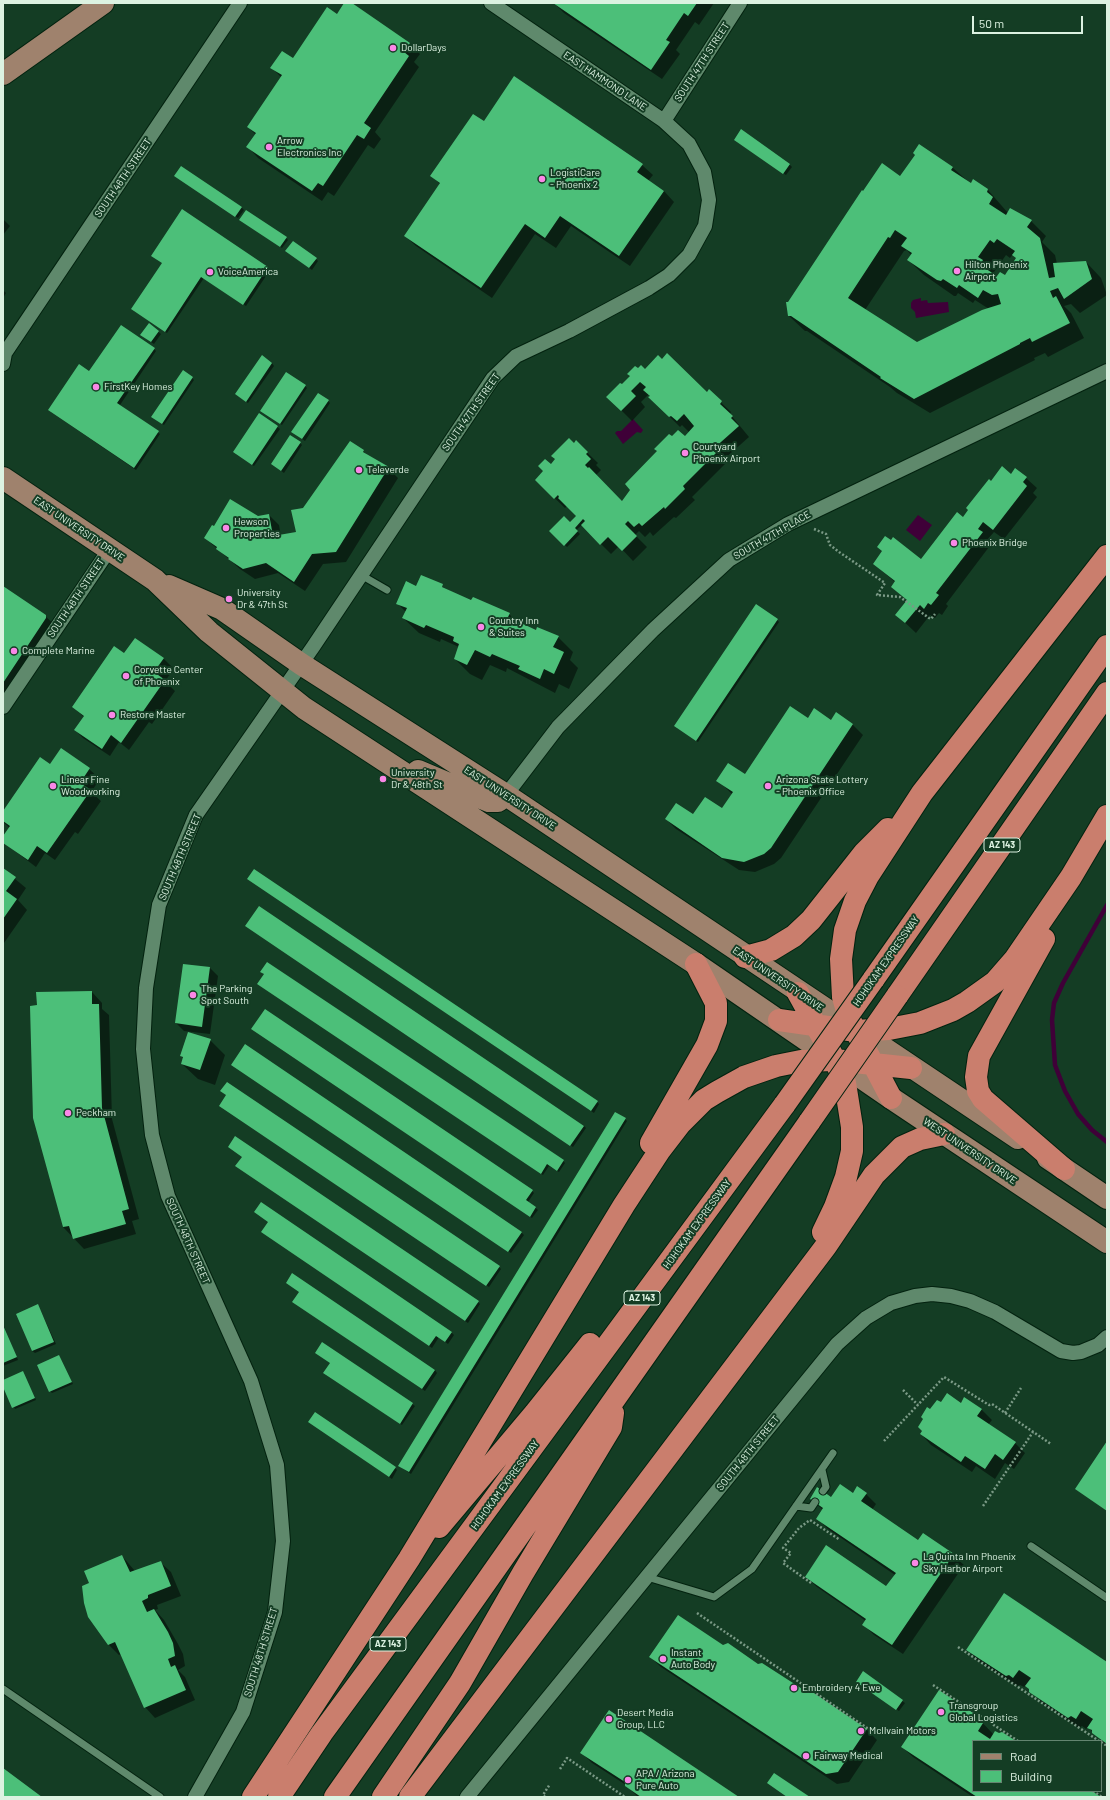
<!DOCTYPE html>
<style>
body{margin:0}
#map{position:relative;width:1110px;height:1800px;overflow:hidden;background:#143d24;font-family:Barlow,sans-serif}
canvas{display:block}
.frame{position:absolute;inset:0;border:4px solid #dcf2e1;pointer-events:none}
.legend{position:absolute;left:972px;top:1740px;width:130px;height:52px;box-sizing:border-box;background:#143d24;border:1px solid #648570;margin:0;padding:5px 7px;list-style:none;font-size:12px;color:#dcf2e1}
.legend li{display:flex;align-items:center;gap:8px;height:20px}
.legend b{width:20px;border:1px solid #648570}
.scale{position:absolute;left:972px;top:16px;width:111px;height:18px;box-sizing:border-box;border:2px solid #dcf2e1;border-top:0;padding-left:5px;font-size:12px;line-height:14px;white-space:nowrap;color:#dcf2e1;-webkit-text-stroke:3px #143d24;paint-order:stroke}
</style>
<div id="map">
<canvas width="1110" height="1800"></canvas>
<div class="frame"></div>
<ul class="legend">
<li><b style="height:5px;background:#9f826d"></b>Road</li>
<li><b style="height:11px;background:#4cbf79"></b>Building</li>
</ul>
<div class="scale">50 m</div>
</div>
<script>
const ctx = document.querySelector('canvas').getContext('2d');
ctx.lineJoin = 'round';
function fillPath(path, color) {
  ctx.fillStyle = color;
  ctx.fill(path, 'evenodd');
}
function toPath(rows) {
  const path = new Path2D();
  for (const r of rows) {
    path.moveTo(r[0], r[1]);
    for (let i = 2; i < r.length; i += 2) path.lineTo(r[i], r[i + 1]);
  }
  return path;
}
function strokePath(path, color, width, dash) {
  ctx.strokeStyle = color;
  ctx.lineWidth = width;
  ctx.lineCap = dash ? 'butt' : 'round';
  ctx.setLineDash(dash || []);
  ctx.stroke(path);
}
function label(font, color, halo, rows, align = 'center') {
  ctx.font = font + ' Barlow,sans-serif';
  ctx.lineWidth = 4;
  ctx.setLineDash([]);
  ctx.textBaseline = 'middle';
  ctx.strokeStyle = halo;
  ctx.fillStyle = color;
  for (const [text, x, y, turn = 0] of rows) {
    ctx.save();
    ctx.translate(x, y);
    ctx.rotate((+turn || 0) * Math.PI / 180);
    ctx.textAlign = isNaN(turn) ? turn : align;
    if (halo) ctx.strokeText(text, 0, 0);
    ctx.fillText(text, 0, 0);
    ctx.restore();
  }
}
const water = toPath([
 [921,298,921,301,927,300,928,303,948,302,949,312,916,318,915,312,911,308,911,303,913,300],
 [633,419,643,430,641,433,637,432,623,444,615,433,617,431,621,431],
 [918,515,932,525,920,541,906,530]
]);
const shadow = toPath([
 [345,3,350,3,410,44,420,54,414,62,419,67,375,132,381,139,374,149,368,145,334,196,328,192,322,201,258,158,248,147,256,135,248,127,282,78,272,68,293,60,337,15],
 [554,3,714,3,699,25,695,22,676,50,680,54,662,79,564,13],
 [484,123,642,165,653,175,648,181,664,191,674,202,630,266,571,226,556,248,535,234,492,298,416,246,405,236,440,184,432,176],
 [741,131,790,165,792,167,786,175,737,142],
 [919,145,953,168,971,184,974,181,988,190,1008,213,1031,221,1046,236,1042,242,1055,255,1057,264,1086,262,1101,278,1107,295,1080,313,1071,304,1064,306,1071,313,1084,338,1048,357,1045,353,1034,358,1035,360,930,413,897,393,890,387,807,331,805,331,789,316,788,302,901,177,916,155],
 [907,250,911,255,908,260,924,275,954,296,956,296,958,293,973,303,975,300,989,309,916,343,865,310,904,251],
 [1013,254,1017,258,1005,276,998,277,994,272,1006,255,1010,258],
 [181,168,242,208,244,210,238,218,178,178],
 [183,211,270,270,246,306,204,278,167,333,134,311,163,263],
 [3,219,10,226,3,235],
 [243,222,286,238,288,240,282,248],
 [289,253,316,259,318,261,312,270],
 [3,290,6,293,3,298],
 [149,324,161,334,154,344,144,337],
 [154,349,156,351,120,405,160,434,136,470,51,412,90,372],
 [272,363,274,366,248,403,236,394],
 [645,370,707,393,709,391,731,412,730,414,749,437,722,461,725,464,692,497,695,500,676,518,674,517,653,536,650,532,645,537,639,531,635,535,647,547,633,561,619,546,611,554,582,525,576,530,580,534,567,547,550,531,570,524,577,516,567,506,565,508,536,480,551,465,576,442,598,463,596,465,601,470,596,475,623,502,658,451,672,437,685,437,689,432,682,425,680,427,650,397,649,394,641,402,645,407,632,421,608,397],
 [192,378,194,380,164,425,155,419],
 [305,386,307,388,282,425,264,413],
 [328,401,330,403,305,441,295,434],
 [277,427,280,429,254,466,236,454],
 [300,443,302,445,284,473,272,464],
 [363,451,369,457,388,468,398,478,346,562,323,564,305,591,278,573,255,579,240,569,205,538,257,517,269,515,279,525,281,536,297,533,303,509],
 [1016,469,1037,488,1033,493,1037,497,1004,539,994,532,988,539,992,543,946,604,948,606,942,615,939,613,935,618,930,615,916,633,897,615,908,601,892,587,895,582,874,564,921,560,963,518,991,482,1011,475],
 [422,576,471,602,509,614,517,622,536,631,558,637,573,652,570,660,578,668,569,689,559,684,555,693,507,668,506,672,490,665,482,680,470,674,455,659,459,647,441,639,440,642,419,633,403,618,406,612,397,603,417,587],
 [3,588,45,616,56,626,3,709],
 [777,620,779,622,698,742,677,728],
 [124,654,163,658,174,669,165,681,175,691,152,724,149,722,129,750,119,742,110,756,83,738,75,730,84,717,73,707],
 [836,714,853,725,863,735,781,858,774,864,755,872,739,870,676,829,666,819,694,816,722,809,732,794,718,780,745,775,808,719,832,721],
 [61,750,89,769,100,779,91,792,101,801,78,834,75,832,55,860,45,853,36,867,3,842,3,838,10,828,3,822,3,812,50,765],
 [380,776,388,781,387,783,379,777],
 [3,869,26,888,18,900,27,910,4,943],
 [251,881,597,1102,599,1104,594,1113],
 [249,928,584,1126,586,1128,573,1147],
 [184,965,210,968,218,976,210,1034,184,1031,176,1023],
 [261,972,563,1161,565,1163,559,1172,549,1166,543,1175,261,986,258,984,265,975],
 [92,992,102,1003,102,1009,109,1015,112,1119,139,1219,132,1221,136,1234,84,1249,63,1227],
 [254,1031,532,1191,534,1193,528,1202,538,1210,532,1218],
 [210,1040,225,1055,215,1085,198,1079,182,1064,184,1059,181,1056],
 [234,1067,521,1232,524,1235,511,1253],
 [222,1108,499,1267,501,1269,489,1287],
 [625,1119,627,1121,411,1474,402,1468],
 [239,1168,478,1302,480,1304,468,1323],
 [261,1203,452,1333,454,1335,448,1344,439,1337,432,1348,265,1234,269,1222],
 [300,1292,435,1370,437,1373,425,1391,296,1304],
 [38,1305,56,1344,35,1353,32,1351],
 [3,1324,18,1360,3,1366],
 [323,1344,415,1406,402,1425,326,1375,331,1363],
 [59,1356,73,1384,52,1393,50,1391],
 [22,1372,36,1400,15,1409,3,1384,3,1381],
 [941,1404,981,1409,992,1420,988,1425,1015,1443,1025,1453,1014,1469,1005,1463,995,1479,976,1466,972,1472,931,1445,921,1434,931,1410],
 [309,1422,395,1468,397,1470,392,1479],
 [853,1494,866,1494,876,1504,872,1510,918,1541,953,1555,964,1565,903,1654,874,1635,864,1625,866,1621,817,1587,806,1577,887,1587,895,1575,828,1529,818,1519,823,1510,811,1499,832,1498],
 [122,1556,135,1571,160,1562,171,1572,181,1596,157,1605,158,1609,155,1610,164,1620,178,1644,183,1654,185,1666,178,1670,185,1677,195,1700,155,1718,145,1707,122,1654,119,1655,109,1645,91,1583],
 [723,1646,866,1729,877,1740,849,1782,837,1784,661,1667,650,1657],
 [967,1650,1107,1663,1107,1746,1088,1727,1086,1729,1082,1726,1079,1728,1041,1702,1026,1685,1024,1687,1020,1685,1017,1686,977,1660],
 [859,1684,902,1701,905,1703,899,1711],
 [978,1718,994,1735,1014,1741,973,1741,973,1791,1090,1791,1099,1797,973,1797,913,1757,902,1747],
 [581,1752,737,1797,638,1797,626,1785,592,1763]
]);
const stream = toPath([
 [1107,905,1063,983,1054,1003,1052,1020,1055,1065,1065,1091,1078,1114,1092,1130,1107,1142]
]);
const building = toPath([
 [344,3,352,3,410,43,404,52,409,56,364,123,371,128,364,139,357,135,323,186,318,183,312,191,246,147,256,133,247,127,282,75,270,68,282,51,293,58,327,7,337,14],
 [553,3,697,3,688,16,684,13,666,40,670,42,651,70],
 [514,76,643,164,637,172,664,191,619,256,560,216,545,238,525,224,481,288,404,236,440,183,430,176,473,114,484,121],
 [741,129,790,164,783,174,734,140],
 [919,144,953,167,951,170,971,183,973,179,988,189,987,192,993,197,989,204,1006,215,1010,208,1032,220,1027,227,1040,238,1049,278,1055,277,1053,263,1086,261,1092,279,1064,299,1058,288,1050,291,1053,298,1056,296,1070,323,1032,342,1030,338,1020,343,1020,344,914,399,880,378,881,377,791,316,788,316,786,302,788,302,862,190,863,191,882,163,900,176,915,155,913,153],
 [895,230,907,238,901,246,912,253,907,260,937,280,941,281,943,279,957,288,959,285,978,298,983,290,992,295,998,294,1001,304,982,310,917,342,848,298,888,237,890,238],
 [997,239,1015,251,1012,255,1016,258,1005,275,1000,272,997,276,980,265,983,260,978,257,990,240,994,243],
 [181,166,242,207,235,217,174,176],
 [182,209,268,267,243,305,201,277,165,332,131,309,162,263,151,256],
 [246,210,287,237,280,247,239,220],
 [293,241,317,258,309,268,285,251],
 [149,323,159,331,151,342,140,335],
 [121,325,155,348,117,403,159,431,134,468,48,410,79,364,89,371],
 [667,353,707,392,709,389,722,401,720,404,733,416,731,418,739,426,712,450,716,453,683,486,685,489,665,509,664,507,642,526,639,523,634,527,628,521,625,524,637,536,622,551,608,537,600,545,581,525,585,521,583,519,575,528,578,531,564,546,549,531,564,516,570,522,576,516,558,498,559,497,558,495,554,499,535,480,543,471,538,466,545,459,551,464,555,459,551,456,569,438,574,443,576,440,588,452,586,454,591,459,585,465,588,468,589,467,622,501,630,490,625,484,657,451,654,449,669,434,672,436,678,430,685,436,694,426,684,414,677,421,671,416,669,417,648,397,650,396,643,390,646,387,640,382,631,391,636,396,621,411,606,397,620,383,622,384,630,376,627,374,635,366,638,368,641,365,645,369,658,355,662,359],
 [262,355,272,363,246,402,235,394],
 [183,370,193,377,162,424,151,417],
 [286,372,306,385,280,424,260,411],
 [318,393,329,400,302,439,291,432],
 [259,413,278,426,252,465,233,452],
 [290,435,301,442,281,471,271,464],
 [350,441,364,450,363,452,389,467,336,552,312,554,294,582,266,563,243,569,228,559,229,558,216,549,217,547,204,538,212,525,214,526,230,499,258,516,269,514,273,536,296,532,291,510,303,508],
 [1002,466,1011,474,1015,468,1027,477,1023,482,1027,486,993,530,983,522,978,529,983,532,936,593,939,595,931,605,928,603,924,609,920,605,905,623,895,615,907,600,891,587,895,581,873,564,882,551,877,547,885,536,891,540,893,537,921,559,957,512,963,517,968,510,966,508,989,479,991,481],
 [421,575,443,584,442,587,471,600,473,597,510,613,508,617,536,630,537,627,559,636,553,647,564,652,554,674,544,669,540,679,518,669,520,666,492,654,490,657,475,650,467,665,454,659,459,644,453,641,454,637,426,625,424,628,402,618,407,608,396,604,406,581,416,586],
 [3,586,46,615,46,618,3,683],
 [756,604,778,619,696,741,674,726],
 [135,638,164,658,154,672,165,680,121,743,111,735,102,749,74,730,84,716,72,707,114,646,124,653],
 [790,706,808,718,814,708,831,720,836,712,853,724,771,848,764,854,744,862,722,858,665,819,676,803,693,814,705,797,722,808,733,792,716,781,728,763,745,774],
 [61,748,90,768,80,783,91,790,47,853,37,846,28,860,3,843,3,836,10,826,3,821,3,811,40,757,50,764],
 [3,868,16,877,6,891,17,899,3,919],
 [254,869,598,1101,591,1111,247,879],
 [259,906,584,1126,570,1146,245,926],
 [267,962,564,1160,557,1171,547,1164,541,1174,257,984,264,974,260,972],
 [183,964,210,967,202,1027,175,1023],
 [92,991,92,1004,99,1004,102,1108,129,1209,122,1211,126,1224,73,1239,69,1226,63,1227,33,1118,30,1006,37,1005,36,992],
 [265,1009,533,1190,526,1200,536,1207,530,1217,251,1029],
 [188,1032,211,1039,200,1070,181,1064,183,1057,180,1056],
 [245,1044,522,1232,508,1252,231,1065],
 [227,1082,500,1266,486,1286,219,1106,226,1095,220,1091],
 [615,1112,626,1118,409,1472,398,1466],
 [235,1136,479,1301,465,1321,235,1166,242,1157,228,1147],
 [261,1202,452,1332,445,1342,436,1336,429,1346,261,1232,268,1222,254,1212],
 [292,1273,435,1370,422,1389,292,1302,299,1292,286,1283],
 [38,1304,54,1342,32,1351,16,1314],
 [3,1325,17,1357,3,1363],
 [322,1342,413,1403,400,1424,323,1373,330,1363,315,1353],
 [59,1355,72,1382,49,1392,37,1365],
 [23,1371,35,1398,12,1408,3,1387,3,1380],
 [947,1393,961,1403,964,1397,982,1409,977,1416,1016,1442,1003,1460,995,1454,985,1469,965,1456,961,1462,920,1434,922,1431,918,1427,923,1419,921,1417,927,1407,930,1409,937,1400,941,1402],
 [315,1412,396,1467,389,1477,308,1422],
 [1107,1441,1107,1511,1075,1489],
 [840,1484,853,1493,857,1486,867,1493,861,1501,918,1540,923,1533,954,1554,892,1645,862,1625,866,1619,805,1577,826,1545,886,1586,896,1573,816,1519,823,1508,810,1499,817,1487,831,1497],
 [122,1555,130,1572,161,1561,171,1586,148,1595,148,1598,142,1601,147,1612,154,1609,168,1632,173,1643,175,1656,168,1659,171,1667,175,1665,186,1690,144,1708,115,1642,108,1645,88,1617,84,1603,82,1586,89,1583,84,1571],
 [1004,1593,1107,1662,1107,1744,1092,1733,1092,1730,1087,1728,1093,1719,1081,1711,1076,1719,1071,1716,1068,1718,1029,1692,1029,1689,1025,1686,1031,1678,1019,1670,1013,1678,1009,1675,1006,1676,966,1650],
 [678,1615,723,1645,728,1643,758,1664,762,1663,807,1692,811,1691,867,1729,838,1772,826,1774,649,1657],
 [863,1671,903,1700,896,1710,856,1682],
 [939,1690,979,1717,979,1720,983,1723,978,1731,990,1739,995,1731,999,1733,1002,1732,1016,1741,973,1741,973,1791,1092,1791,1101,1797,977,1797,901,1747],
 [609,1710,739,1797,641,1797,625,1786,625,1782,580,1753],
 [3,1768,42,1797,3,1797],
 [774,1773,810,1797,787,1797,767,1783]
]);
const path = toPath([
 [814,529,826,534,830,545,839,552,885,583,877,595,900,597,929,618,931,619,935,614],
 [903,1390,918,1405],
 [1005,1413,1021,1388],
 [884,1441,944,1377,989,1405,992,1404,1051,1444],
 [983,1506,1033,1432],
 [811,1583,783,1563,791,1553,783,1548,799,1528,810,1520,840,1540],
 [697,1613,873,1732],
 [958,1647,1099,1741],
 [933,1685,1018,1741],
 [1101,1742,1107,1746],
 [560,1769,567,1758,625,1797],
 [1093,1791,1102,1797],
 [545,1797,543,1795,550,1784]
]);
const service = toPath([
 [361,575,387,590],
 [822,1470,826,1487,823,1491],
 [796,1506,811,1508,815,1502],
 [1031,1546,1107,1598],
 [647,1577,714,1597,752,1569,833,1453],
 [3,1689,160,1797]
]);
const minor = toPath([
 [664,121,740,3],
 [3,364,5,353,240,3],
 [3,707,109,550],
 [506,795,558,727,653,630,729,560,788,524,1107,371],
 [195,1797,243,1712,275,1612,283,1541,277,1465,251,1381,168,1196,152,1135,143,1049,146,988,159,905,196,815,313,647,493,378,516,356,569,331,649,288,669,275,689,255,705,226,709,200,704,172,689,144,664,121,491,3],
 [467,1797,837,1344,866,1318,891,1303,915,1296,932,1294,951,1296,970,1301,995,1312,1061,1351,1073,1353,1081,1352,1098,1345,1107,1337]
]);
const primary = toPath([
 [3,74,103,3],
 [3,478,155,580,209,632,304,708,696,964,891,1098,1107,1242],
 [169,586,222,609,301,664,506,795,1018,1138],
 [418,771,489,801,498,801,506,795],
 [1048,1158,1107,1198]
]);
const motorway = toPath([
 [1044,939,979,1056,976,1077,978,1091,983,1099,1064,1169],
 [745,957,771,950,794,936,811,920,864,853,888,829],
 [873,980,1107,646],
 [798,993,835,1060,845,1083,852,1127,852,1151,846,1177,835,1207,823,1232],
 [897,996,1107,693],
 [779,1020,856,1031,889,1029,920,1023,953,1010,967,1002,995,982,1015,959,1071,877,1107,816],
 [891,1098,849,1018,843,997,841,959,845,930,855,901,868,876,922,793,1107,556],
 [651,1143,707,1045,716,1021,716,1003,696,964],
 [439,1527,535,1413,590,1344],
 [253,1797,409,1559,624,1205,660,1150,680,1124,704,1100,717,1092,744,1077,776,1066,801,1061,835,1060,911,1068],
 [279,1797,322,1733,785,1104],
 [335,1797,810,1121],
 [383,1797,460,1683,523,1573,611,1427,613,1413],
 [410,1797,826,1246,874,1175,902,1147,920,1139,944,1134]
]);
const motorwayBridge = toPath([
 [785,1104,873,980],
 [810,1121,897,996]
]);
const markers = [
 [393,48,4,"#fa87e7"],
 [269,147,4,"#fa87e7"],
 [542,179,4,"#fa87e7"],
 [957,271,4,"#fa87e7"],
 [210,272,4,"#fa87e7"],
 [96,387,4,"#fa87e7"],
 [685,453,4,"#fa87e7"],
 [359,470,4,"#fa87e7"],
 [226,528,4,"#fa87e7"],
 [954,543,4,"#fa87e7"],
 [229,599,4,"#fa87e7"],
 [481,627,4,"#fa87e7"],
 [14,651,4,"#fa87e7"],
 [126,676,4,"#fa87e7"],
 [112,715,4,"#fa87e7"],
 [383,779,4,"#fa87e7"],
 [53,786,4,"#fa87e7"],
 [768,786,4,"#fa87e7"],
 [193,995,4,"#fa87e7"],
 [68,1113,4,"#fa87e7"],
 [915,1563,4,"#fa87e7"],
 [663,1659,4,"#fa87e7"],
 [794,1688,4,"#fa87e7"],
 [941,1712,4,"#fa87e7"],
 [609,1719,4,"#fa87e7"],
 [861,1731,4,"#fa87e7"],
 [806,1756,4,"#fa87e7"],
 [628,1780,4,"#fa87e7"]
];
const shields = [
 [1002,845,36],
 [642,1298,36],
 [388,1644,36]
];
const shieldNames = [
 ["AZ 143",1002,845],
 ["AZ 143",642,1298],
 ["AZ 143",388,1644]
];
const poiNames = [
 ["DollarDays",401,48],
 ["Arrow",277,141],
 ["Electronics Inc",277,153],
 ["LogistiCare",550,173],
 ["- Phoenix 2",550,185],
 ["Hilton Phoenix",965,265],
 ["Airport",965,277],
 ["VoiceAmerica",218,272],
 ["FirstKey Homes",104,387],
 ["Courtyard",693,447],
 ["Phoenix Airport",693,459],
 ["Televerde",367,470],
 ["Hewson",234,522],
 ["Properties",234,534],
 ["Phoenix Bridge",962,543],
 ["University",237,593],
 ["Dr & 47th St",237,605],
 ["Country Inn",489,621],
 ["& Suites",489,633],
 ["Complete Marine",22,651],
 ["Corvette Center",134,670],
 ["of Phoenix",134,682],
 ["Restore Master",120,715],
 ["University",391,773],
 ["Dr & 48th St",391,785],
 ["Linear Fine",61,780],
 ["Woodworking",61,792],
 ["Arizona State Lottery",776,780],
 ["- Phoenix Office",776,792],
 ["The Parking",201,989],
 ["Spot South",201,1001],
 ["Peckham",76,1113],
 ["La Quinta Inn Phoenix",923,1557],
 ["Sky Harbor Airport",923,1569],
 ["Instant",671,1653],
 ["Auto Body",671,1665],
 ["Embroidery 4 Ewe",802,1688],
 ["Transgroup",949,1706],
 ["Global Logistics",949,1718],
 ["Desert Media",617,1713],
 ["Group, LLC",617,1725],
 ["McIlvain Motors",869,1731],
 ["Fairway Medical",814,1756],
 ["APA / Arizona",636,1774],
 ["Pure Auto",636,1786]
];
const streetNames = [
 ["SOUTH 47TH STREET",702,62,-57],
 ["EAST HAMMOND LANE",605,81,34],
 ["SOUTH 46TH STREET",123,178,-56],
 ["SOUTH 47TH STREET",471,412,-55],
 ["EAST UNIVERSITY DRIVE",79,529,34],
 ["SOUTH 47TH PLACE",772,535,-30],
 ["SOUTH 46TH STREET",76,598,-56],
 ["EAST UNIVERSITY DRIVE",510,798,33],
 ["SOUTH 48TH STREET",180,857,-67],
 ["HOHOKAM EXPRESSWAY",886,961,-55],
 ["EAST UNIVERSITY DRIVE",778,979,34],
 ["WEST UNIVERSITY DRIVE",970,1151,34],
 ["HOHOKAM EXPRESSWAY",697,1224,-54],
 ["SOUTH 48TH STREET",188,1241,66],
 ["SOUTH 48TH STREET",748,1453,-51],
 ["HOHOKAM EXPRESSWAY",505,1485,-54],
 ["SOUTH 48TH STREET",261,1652,-73]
];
fillPath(water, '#3f0038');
fillPath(shadow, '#0007');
strokePath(stream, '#3f0038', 4.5);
fillPath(building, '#4cbf79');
strokePath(service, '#03220f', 9);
strokePath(minor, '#03220f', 16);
strokePath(primary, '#03220f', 24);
strokePath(motorway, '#03220f', 24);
strokePath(path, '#7b9a86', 2.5, [2, 2]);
strokePath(service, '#5f896c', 7);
strokePath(minor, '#5f896c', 14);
strokePath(primary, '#9f826d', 22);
strokePath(motorway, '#ca7e6d', 22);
strokePath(motorwayBridge, '#03220f', 24, []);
strokePath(motorwayBridge, '#ca7e6d', 22);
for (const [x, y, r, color] of markers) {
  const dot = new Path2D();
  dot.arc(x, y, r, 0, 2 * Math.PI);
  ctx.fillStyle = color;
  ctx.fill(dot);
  strokePath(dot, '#143d24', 1.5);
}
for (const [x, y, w] of shields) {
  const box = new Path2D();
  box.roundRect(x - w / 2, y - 7, w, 14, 3);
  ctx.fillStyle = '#143d24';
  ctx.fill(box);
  strokePath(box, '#dcf2e1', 1);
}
label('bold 9px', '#dcf2e1', null, shieldNames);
label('10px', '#dcf2e1', '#143d24', poiNames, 'left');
label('10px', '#dcf2e1', '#143d24', streetNames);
</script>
